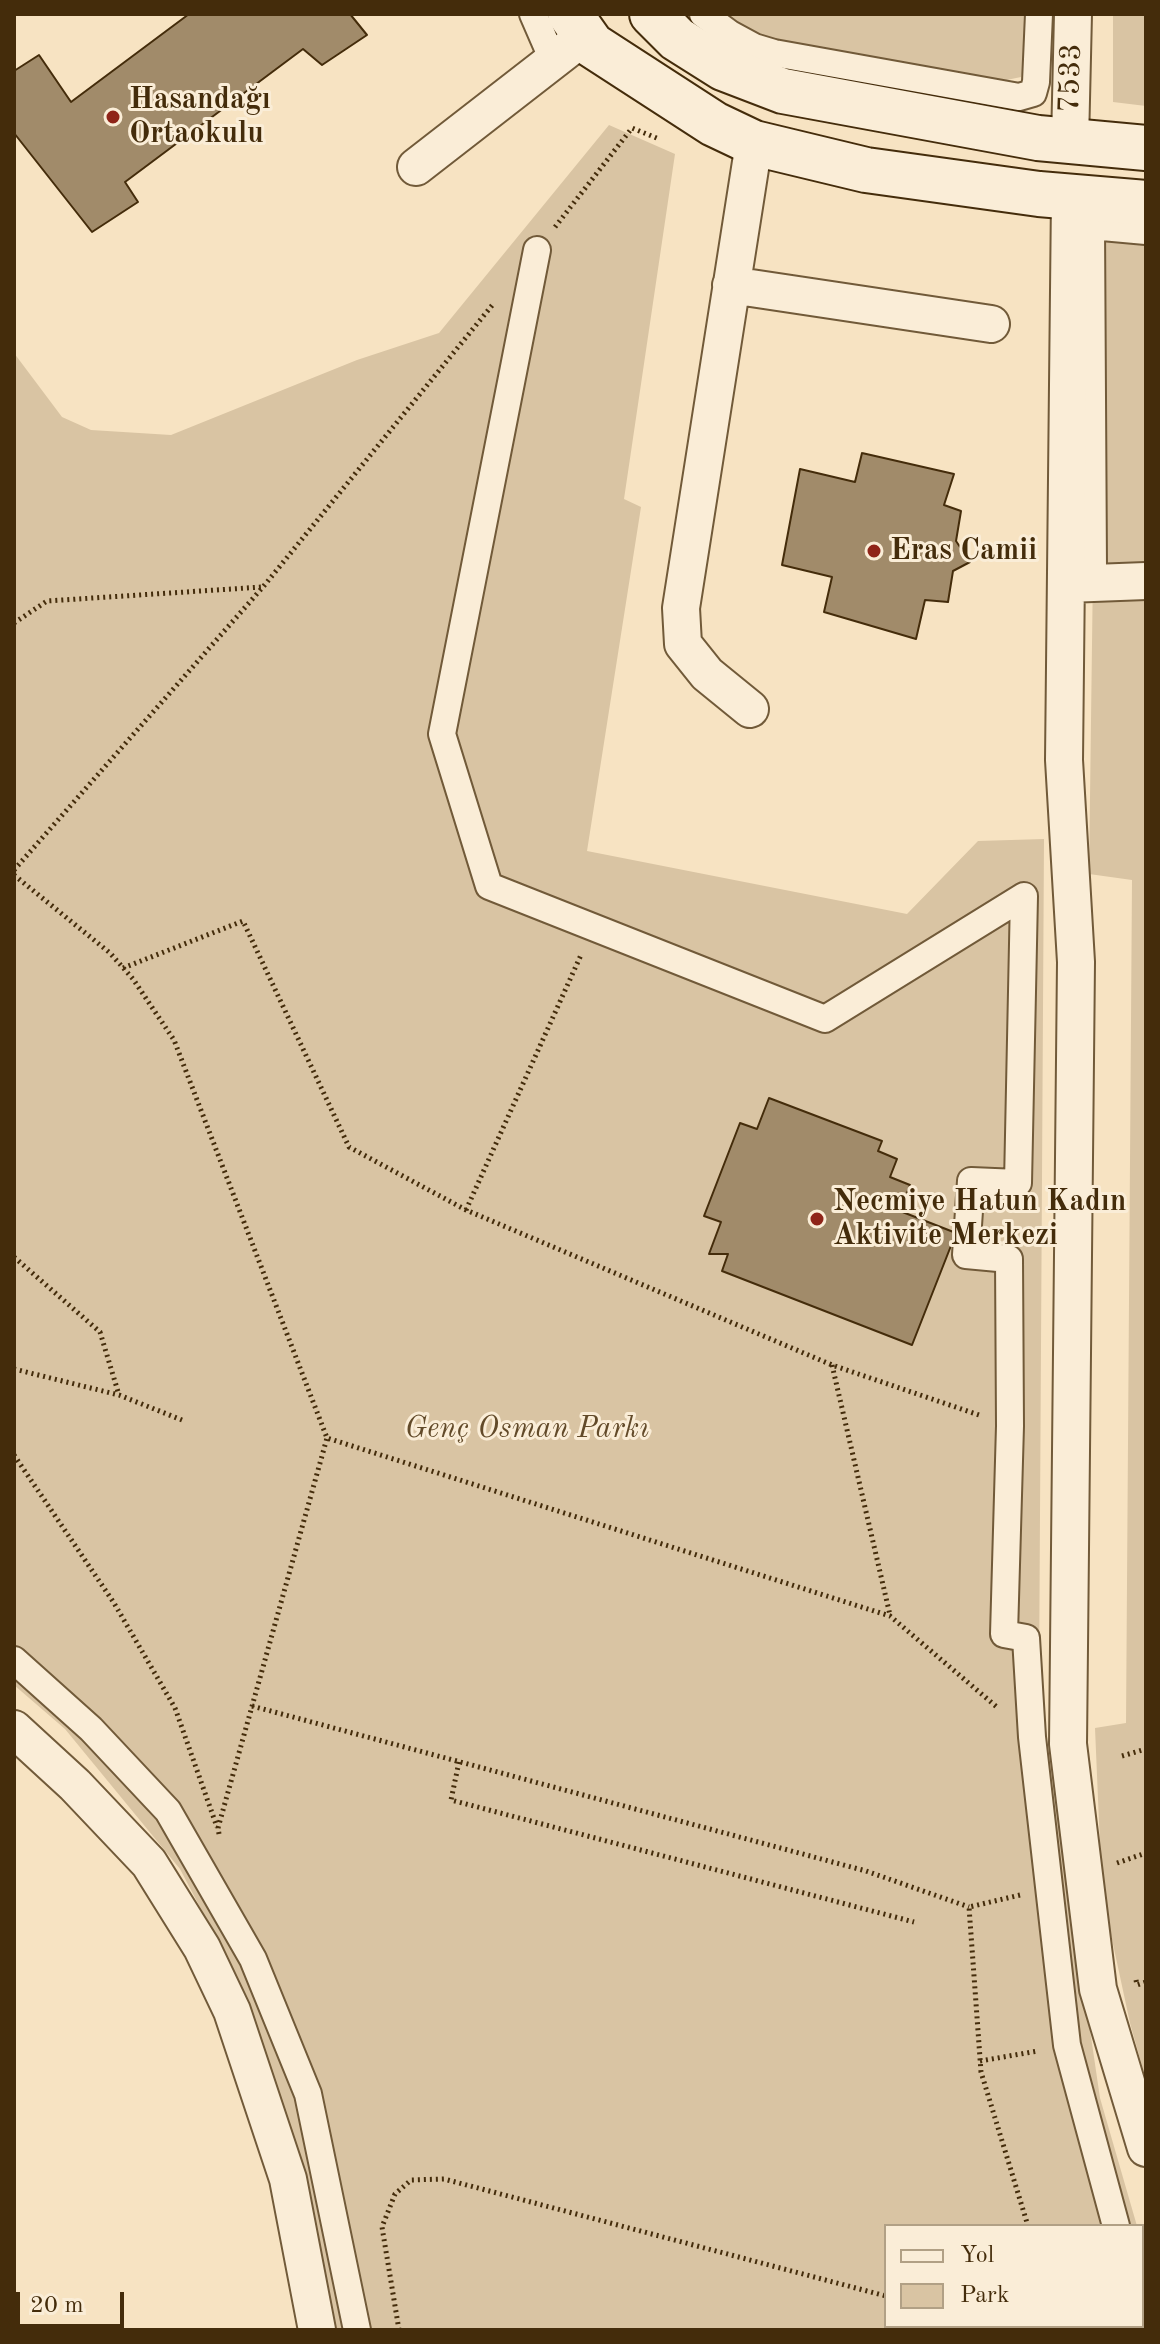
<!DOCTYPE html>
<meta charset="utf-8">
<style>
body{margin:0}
#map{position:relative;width:1160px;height:2344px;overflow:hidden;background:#f7e3c2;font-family:"Old Standard TT",serif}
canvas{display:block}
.frame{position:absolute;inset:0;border:16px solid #442c0b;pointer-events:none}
.legend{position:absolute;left:884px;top:2224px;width:260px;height:104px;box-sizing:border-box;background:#faedd7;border:2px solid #b1a085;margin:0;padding:10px 14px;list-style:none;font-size:24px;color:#442c0b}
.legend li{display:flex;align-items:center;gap:16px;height:40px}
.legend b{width:40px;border:2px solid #b1a085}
.scale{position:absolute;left:16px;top:2292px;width:108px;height:36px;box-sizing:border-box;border:4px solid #442c0b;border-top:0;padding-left:10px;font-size:24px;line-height:28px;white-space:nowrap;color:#442c0b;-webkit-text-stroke:6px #faedd7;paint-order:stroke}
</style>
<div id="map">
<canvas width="1160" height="2344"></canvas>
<div class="frame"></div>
<ul class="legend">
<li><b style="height:10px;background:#faedd7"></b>Yol</li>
<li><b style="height:22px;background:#d9c4a3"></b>Park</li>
</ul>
<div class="scale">20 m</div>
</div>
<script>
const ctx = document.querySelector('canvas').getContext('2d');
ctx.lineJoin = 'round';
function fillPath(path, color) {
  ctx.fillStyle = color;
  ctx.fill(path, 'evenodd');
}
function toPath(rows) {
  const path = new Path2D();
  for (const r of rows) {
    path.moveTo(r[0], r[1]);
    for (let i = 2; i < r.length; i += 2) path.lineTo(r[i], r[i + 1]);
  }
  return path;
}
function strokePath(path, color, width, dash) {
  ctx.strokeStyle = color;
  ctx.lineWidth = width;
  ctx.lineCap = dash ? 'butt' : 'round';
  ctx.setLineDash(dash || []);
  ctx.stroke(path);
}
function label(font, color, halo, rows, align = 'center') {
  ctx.font = font + ' "Old Standard TT",serif';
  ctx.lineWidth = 6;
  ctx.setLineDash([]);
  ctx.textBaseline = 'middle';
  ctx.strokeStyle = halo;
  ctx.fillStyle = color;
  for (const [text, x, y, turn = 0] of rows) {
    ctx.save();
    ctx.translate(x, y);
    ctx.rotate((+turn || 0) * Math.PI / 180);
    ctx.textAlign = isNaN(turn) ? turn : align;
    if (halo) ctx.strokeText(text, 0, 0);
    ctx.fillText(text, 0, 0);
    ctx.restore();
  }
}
const green = toPath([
 [714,14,1026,14,1025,66,1021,77,992,83,785,47],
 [1113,14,1146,14,1146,106,1113,102],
 [609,125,675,154,624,499,641,507,587,851,907,914,978,841,1044,839,1039,1683,1100,2098,1137,2226,886,2226,886,2326,1142,2326,1142,2243,1146,2257,1146,2330,336,2330,290,2136,237,1978,180,1869,65,1729,14,1685,14,353,62,417,91,430,171,435,357,360,439,333],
 [1091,226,1146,231,1146,2080,1130,2023,1102,1893,1095,1728,1126,1723,1132,880,1089,874,1093,568]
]);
const building = toPath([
 [189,14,350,14,367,35,322,65,303,49,125,182,138,202,92,232,14,133,14,71,39,55,71,102,189,14],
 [862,453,954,474,944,505,961,511,956,541,970,562,953,571,948,602,925,600,916,639,824,612,832,577,782,565,800,469,855,482,862,453],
 [769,1098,882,1141,878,1151,897,1159,890,1177,910,1185,900,1211,956,1233,912,1345,722,1271,728,1254,709,1254,721,1222,704,1216,740,1123,757,1129,769,1098]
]);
const path = toPath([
 [555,227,632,128,659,139],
 [14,623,47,601,262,587],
 [14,870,263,587,494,303],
 [14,875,110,953,133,979,174,1040,327,1438,890,1616,998,1708],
 [123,968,243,921,349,1147,466,1210,832,1365,979,1415],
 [466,1210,581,955],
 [14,1257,100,1332,119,1395],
 [832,1365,890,1615],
 [14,1369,119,1395,182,1420],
 [14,1455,114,1603,175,1708,217,1827],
 [252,1706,866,1871,969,1907],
 [1122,1756,1146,1749],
 [459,1762,451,1800,914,1922],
 [219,1834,218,1828,327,1438],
 [1117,1863,1146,1853],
 [1020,1895,969,1907,981,2072,1028,2226],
 [1136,1980,1137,1985,1146,1982],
 [980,2061,1038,2051],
 [979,2326,986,2330],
 [1059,2326,1060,2330],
 [399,2330,382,2227,395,2194,411,2180,444,2179,886,2296],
 [1043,2330,1050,2326]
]);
const pedestrian = toPath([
 [533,14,553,60],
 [703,14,730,34,754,47,774,53,1019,97,1033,93,1036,82,1039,14],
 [537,250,442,734,489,886,825,1019,1024,896,1018,1183,971,1181,966,1255,1009,1259,1010,1426,1004,1634,1026,1638,1032,1737,1067,2045,1116,2226],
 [1093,568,1091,226,1146,231],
 [14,1660,91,1729,168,1811,253,1959,308,2094,357,2330],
 [1142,2313,1146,2326]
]);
const minor = toPath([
 [1070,142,1073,14],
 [416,167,586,35],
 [1070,197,1064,760,1076,962,1068,1744,1098,1989,1146,2148],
 [731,285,991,324],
 [1067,584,1146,581],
 [750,709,707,674,683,644,681,608,754,143],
 [14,1729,75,1785,149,1863,202,1948,232,2011,288,2179,317,2330]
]);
const secondary = toPath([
 [570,14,592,45,714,124,754,143,866,170,1039,194,1146,203],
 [652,14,677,39,723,68,783,91,1038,138,1146,148]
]);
const markers = [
 [113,117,8,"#8f2418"],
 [874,551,8,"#8f2418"],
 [817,1219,8,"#8f2418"]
];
const streetNames = [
 ["7533",1071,78,-88]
];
const poiNames = [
 ["Hasandağı",129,100],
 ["Ortaokulu",129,134],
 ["Eras Camii",890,551],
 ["Necmiye Hatun Kadın",833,1202],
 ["Aktivite Merkezi",833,1236]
];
const parkNames = [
 ["Genç Osman Parkı",527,1429]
];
fillPath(green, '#d9c4a3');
fillPath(building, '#a18b6a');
strokePath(building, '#442c0b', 2);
strokePath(pedestrian, '#715a39', 30);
strokePath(minor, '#715a39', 40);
strokePath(secondary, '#442c0b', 48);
strokePath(path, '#442c0b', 5, [2, 4]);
strokePath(pedestrian, '#faedd7', 26);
strokePath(minor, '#faedd7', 36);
strokePath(secondary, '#faedd7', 44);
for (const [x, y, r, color] of markers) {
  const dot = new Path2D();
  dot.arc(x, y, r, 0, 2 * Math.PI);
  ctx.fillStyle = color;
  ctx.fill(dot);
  strokePath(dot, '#faedd7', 3);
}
label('30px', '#442c0b', '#faedd7', streetNames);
label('bold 30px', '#442c0b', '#faedd7', poiNames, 'left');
label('italic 30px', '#624a29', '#faedd7', parkNames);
</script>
